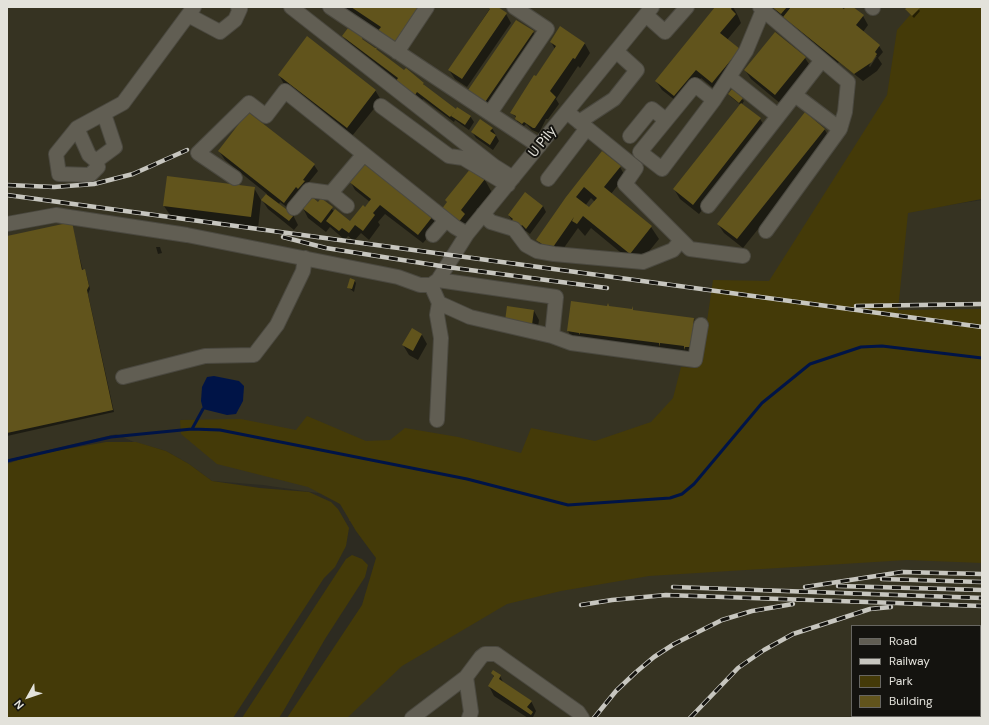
<!DOCTYPE html>
<style>
body{margin:0}
#map{position:relative;width:989px;height:725px;overflow:hidden;background:#2d2b21;font-family:"DM Sans",sans-serif}
canvas{display:block}
.frame{position:absolute;inset:0;border:8px solid #e3e2db;pointer-events:none}
.legend{position:absolute;left:851px;top:625px;width:130px;height:92px;box-sizing:border-box;background:#14130f;border:1px solid #676661;margin:0;padding:5px 7px;list-style:none;font-size:12px;color:#e3e2db}
.legend li{display:flex;align-items:center;gap:8px;height:20px}
.legend b{width:20px;border:1px solid #676661}
.north{position:absolute;left:8px;top:677px;width:40px;height:40px;-webkit-text-stroke:3px #14130f;paint-order:stroke;rotate:230deg;font-size:11px;font-weight:700;line-height:16px;text-align:center;color:#e3e2db}
.north::after{content:'';display:block;margin:auto;width:14px;height:18px;background:#e3e2db;clip-path:polygon(50% 0,100% 100%,50% 72%,0 100%)}
</style>
<div id="map">
<canvas width="989" height="725"></canvas>
<div class="frame"></div>
<ul class="legend">
<li><b style="height:5px;background:#615e53"></b>Road</li>
<li><b style="height:5px;background:#c7c6bf"></b>Railway</li>
<li><b style="height:11px;background:#443a08"></b>Park</li>
<li><b style="height:11px;background:#61541c"></b>Building</li>
</ul>
<div class="north">N</div>
</div>
<script>
const ctx = document.querySelector('canvas').getContext('2d');
ctx.lineJoin = 'round';
function fillPath(path, color) {
  ctx.fillStyle = color;
  ctx.fill(path, 'evenodd');
}
function toPath(rows) {
  const path = new Path2D();
  for (const r of rows) {
    path.moveTo(r[0], r[1]);
    for (let i = 2; i < r.length; i += 2) path.lineTo(r[i], r[i + 1]);
  }
  return path;
}
function strokePath(path, color, width, dash) {
  ctx.strokeStyle = color;
  ctx.lineWidth = width;
  ctx.lineCap = dash ? 'butt' : 'round';
  ctx.setLineDash(dash || []);
  ctx.stroke(path);
}
function label(font, color, halo, rows, align = 'center') {
  ctx.font = font + ' "DM Sans",sans-serif';
  ctx.lineWidth = 4;
  ctx.setLineDash([]);
  ctx.textBaseline = 'middle';
  ctx.strokeStyle = halo;
  ctx.fillStyle = color;
  for (const [text, x, y, turn = 0] of rows) {
    ctx.save();
    ctx.translate(x, y);
    ctx.rotate((+turn || 0) * Math.PI / 180);
    ctx.textAlign = isNaN(turn) ? turn : align;
    if (halo) ctx.strokeText(text, 0, 0);
    ctx.fillText(text, 0, 0);
    ctx.restore();
  }
}
const built = toPath([
 [7,7,934,7,922,209,982,200,982,718,305,718,580,537,349,521,348,509,338,496,263,485,212,481,189,464,166,451,134,442,116,434,7,460],
 [852,626,980,626,980,716,852,716]
]);
const green = toPath([
 [917,7,982,7,982,199,908,213,898,310,982,309,982,563,907,560,649,576,561,591,507,604,402,666,347,718,287,718,362,605,376,558,356,531,340,504,308,487,217,464,181,434,180,420,241,419,296,430,307,416,366,441,390,440,405,428,458,437,521,453,531,428,595,441,651,422,673,398,681,367,697,368,701,362,713,280,769,281,887,95,897,30],
 [106,442,136,442,166,451,189,464,212,481,260,488,309,492,331,502,338,509,349,528,346,546,335,567,324,578,233,718,7,718,7,464,33,455],
 [352,555,362,559,368,565,365,577,325,639,284,710,279,718,242,718,346,559]
]);
const water = toPath([
 [214,376,239,381,244,386,243,401,236,414,227,415,203,409,201,401,202,387,207,377]
]);
const shadow = toPath([
 [341,7,435,7,402,56],
 [491,7,496,7,506,14,511,23,467,87,455,79,449,70],
 [716,7,733,7,738,16,741,23,727,40,739,49,718,92,701,78,680,104,662,90,656,81],
 [770,7,852,7,863,16,868,25,863,32,879,46,883,52,878,58,882,64,877,71,863,81,839,62,837,64],
 [874,56,877,56,870,67,869,66],
 [909,7,917,7,920,11,914,18,906,10],
 [561,28,585,44,590,53,580,68,578,66,556,99,559,104,548,119,546,119,539,133,532,130,526,124,524,126,517,121,517,118,511,113,555,49,551,42],
 [533,32,540,44,491,116,474,105],
 [775,33,805,58,811,67,781,104,751,79,745,70],
 [343,36,423,83,425,87,456,110,470,116,474,122,469,130,455,120,454,122,423,99,420,103,349,45],
 [279,75,375,90,381,100,352,136,284,84],
 [732,91,742,99,744,101,742,104,760,119,766,128,699,214,680,199,674,189,741,105,731,97,729,94],
 [805,113,825,130,830,139,743,248,724,233,718,224],
 [492,128,499,141,493,150,476,138,472,132],
 [219,151,314,165,318,171,288,208,280,202,279,204,293,215,298,225,294,230,268,209,262,200,267,194,225,160],
 [620,167,625,176,611,194,651,227,659,239,637,266,591,228,585,236,578,228,556,259,543,249,538,240,581,180],
 [591,198,595,202,589,209,585,206],
 [472,170,485,180,495,198,468,240,448,203],
 [350,181,432,216,438,226,423,243,385,214,378,222,380,225,369,240,361,233,354,241,348,236,345,240,330,227,326,232,308,218,303,208,318,203,321,199,335,212,351,222,370,202,355,190],
 [254,188,261,200,258,229,172,218,164,206],
 [543,206,546,212,530,234,526,231,524,233,514,224,509,216],
 [71,223,83,271,86,273,90,289,88,294,114,412,7,436,7,237],
 [156,247,160,247,162,253,158,254],
 [354,280,356,283,354,292,349,288],
 [507,308,534,311,539,320,537,334],
 [694,319,699,328,696,356,573,340,568,331],
 [422,335,427,344,418,360,409,355,403,345],
 [492,673,500,676,504,684,531,701,536,711,533,717,528,718,494,696,489,686,494,678]
]);
const stream = toPath([
 [192,429,203,409],
 [7,461,111,437,192,429,220,430,467,479,568,505,670,498,682,494,694,484,762,403,810,364,861,347,882,346,982,358]
]);
const building = toPath([
 [351,7,420,7,395,44,377,32,381,27],
 [488,7,498,7,507,13,462,79,448,70,490,9],
 [715,7,732,7,731,9,736,14,720,33,740,49,712,83,696,70,674,96,655,81],
 [772,7,787,7,781,14],
 [791,7,841,7,844,9,845,7,853,7,864,15,856,25,880,45,875,52,877,54,872,62,854,74,783,17],
 [908,7,919,7,920,8,912,16,905,9],
 [516,20,534,31,483,105,466,93],
 [560,26,585,43,575,59,573,58,550,91,556,97,535,128,533,128,524,122,522,124,515,119,516,116,510,113,534,75,536,76,556,46,550,42],
 [348,28,363,37,362,39,375,48,377,48,376,49,404,70,406,68,424,83,423,84,456,109,457,107,471,116,465,125,451,116,455,111,450,117,417,92,415,95,396,81,398,78,342,36],
 [775,32,806,57,775,95,744,70],
 [307,36,376,90,347,128,278,75],
 [732,89,743,98,739,103,728,94],
 [741,103,761,118,693,205,673,189],
 [248,112,315,164,303,180,305,181,298,189,296,187,284,203,218,151],
 [805,112,825,129,737,239,717,224],
 [480,119,493,128,490,131,496,135,490,145,471,132],
 [602,151,621,166,604,187,652,226,630,254,583,216,577,224,572,221,574,217,551,250,536,240,566,197],
 [584,187,597,198,589,207,576,197],
 [363,161,433,216,418,235,380,205,373,213,375,215,363,231,355,225,349,233,342,228,339,231,326,221,335,209,350,221,363,205,365,207,371,199,348,181],
 [471,168,485,179,461,210,465,214,458,223,441,210,447,202,445,200],
 [167,176,255,187,251,217,163,206],
 [525,192,543,206,526,229,522,225,520,227,511,221,513,219,508,215],
 [266,194,294,215,289,221,261,200],
 [311,196,318,202,321,198,333,207,321,223,302,208],
 [72,222,82,270,85,269,89,286,87,290,113,410,7,433,7,236],
 [350,278,355,280,352,289,347,288],
 [571,301,607,306,608,303,609,306,632,309,633,306,633,310,694,318,691,347,685,347,684,350,684,346,660,343,660,347,659,343,580,333,579,335,579,333,567,331],
 [507,306,534,310,532,325,505,321],
 [412,328,422,334,413,351,402,345],
 [493,670,501,675,499,679,532,701,527,707,533,712,531,715,488,686,494,676,491,673]
]);
const minor = toPath([
 [291,7,494,166,513,178],
 [330,7,539,146],
 [872,7,873,8],
 [188,15,220,32,235,20,240,9,238,7],
 [646,15,665,32,687,7],
 [397,52,427,7],
 [822,60,848,82,845,112,840,129],
 [729,77,778,116],
 [714,100,695,85,640,152,662,169,714,100,746,51,763,10,760,7],
 [381,106,449,156,463,158,508,185],
 [567,112,636,168,625,184,690,249,743,256],
 [490,113,547,29,514,7],
 [579,122,614,99,637,70,616,51],
 [77,128,89,155,96,161,98,167,90,175,59,174,56,154,77,128,123,103,194,7],
 [630,136,652,109,666,120],
 [96,161,115,147,104,114],
 [235,178,198,153,249,103,266,116,285,91,455,227,467,234],
 [548,179,587,128],
 [331,193,347,206],
 [708,206,822,60,763,10],
 [294,208,309,190,331,193,364,154],
 [483,214,491,222,514,229,526,245,537,251,554,254,643,262,673,250,681,240],
 [7,224,56,215,187,235,398,277,420,285,431,285,438,280,467,234,652,7],
 [766,231,840,129,795,95],
 [433,235,446,220],
 [438,280,556,297,552,336],
 [431,285,439,303,470,317,552,336,571,343,695,360,701,325],
 [123,377,205,356,254,355,277,325,303,271,305,258],
 [437,420,441,338,437,315,439,303],
 [412,718,466,677],
 [469,718,471,712,466,677,481,657,485,654,496,654,578,712,582,718]
]);
const rail = toPath([
 [7,185,54,187,94,184,133,174,187,150],
 [7,195,982,327],
 [283,237,326,248,447,267,607,288],
 [856,306,982,304],
 [882,579,982,582],
 [838,586,982,590],
 [673,587,982,598],
 [805,587,902,572,982,574],
 [581,605,612,600,666,595,982,606],
 [594,718,616,691,635,673,654,657,674,644,722,620,752,611,793,604],
 [690,718,738,668,764,650,793,634,870,609,891,607]
]);
const streetNames = [
 ["U Pily",543,142,-51]
];
fillPath(built, '#363322');
fillPath(green, '#443a08');
fillPath(water, '#001447');
fillPath(shadow, '#0007');
strokePath(stream, '#001447', 3);
fillPath(building, '#61541c');
strokePath(minor, '#4b4940', 16);
strokePath(minor, '#615e53', 14);
strokePath(rail, '#c7c6bf', 4.5);
strokePath(rail, '#14130f', 3, [9]);
label('14px', '#e3e2db', '#14130f', streetNames);
</script>
